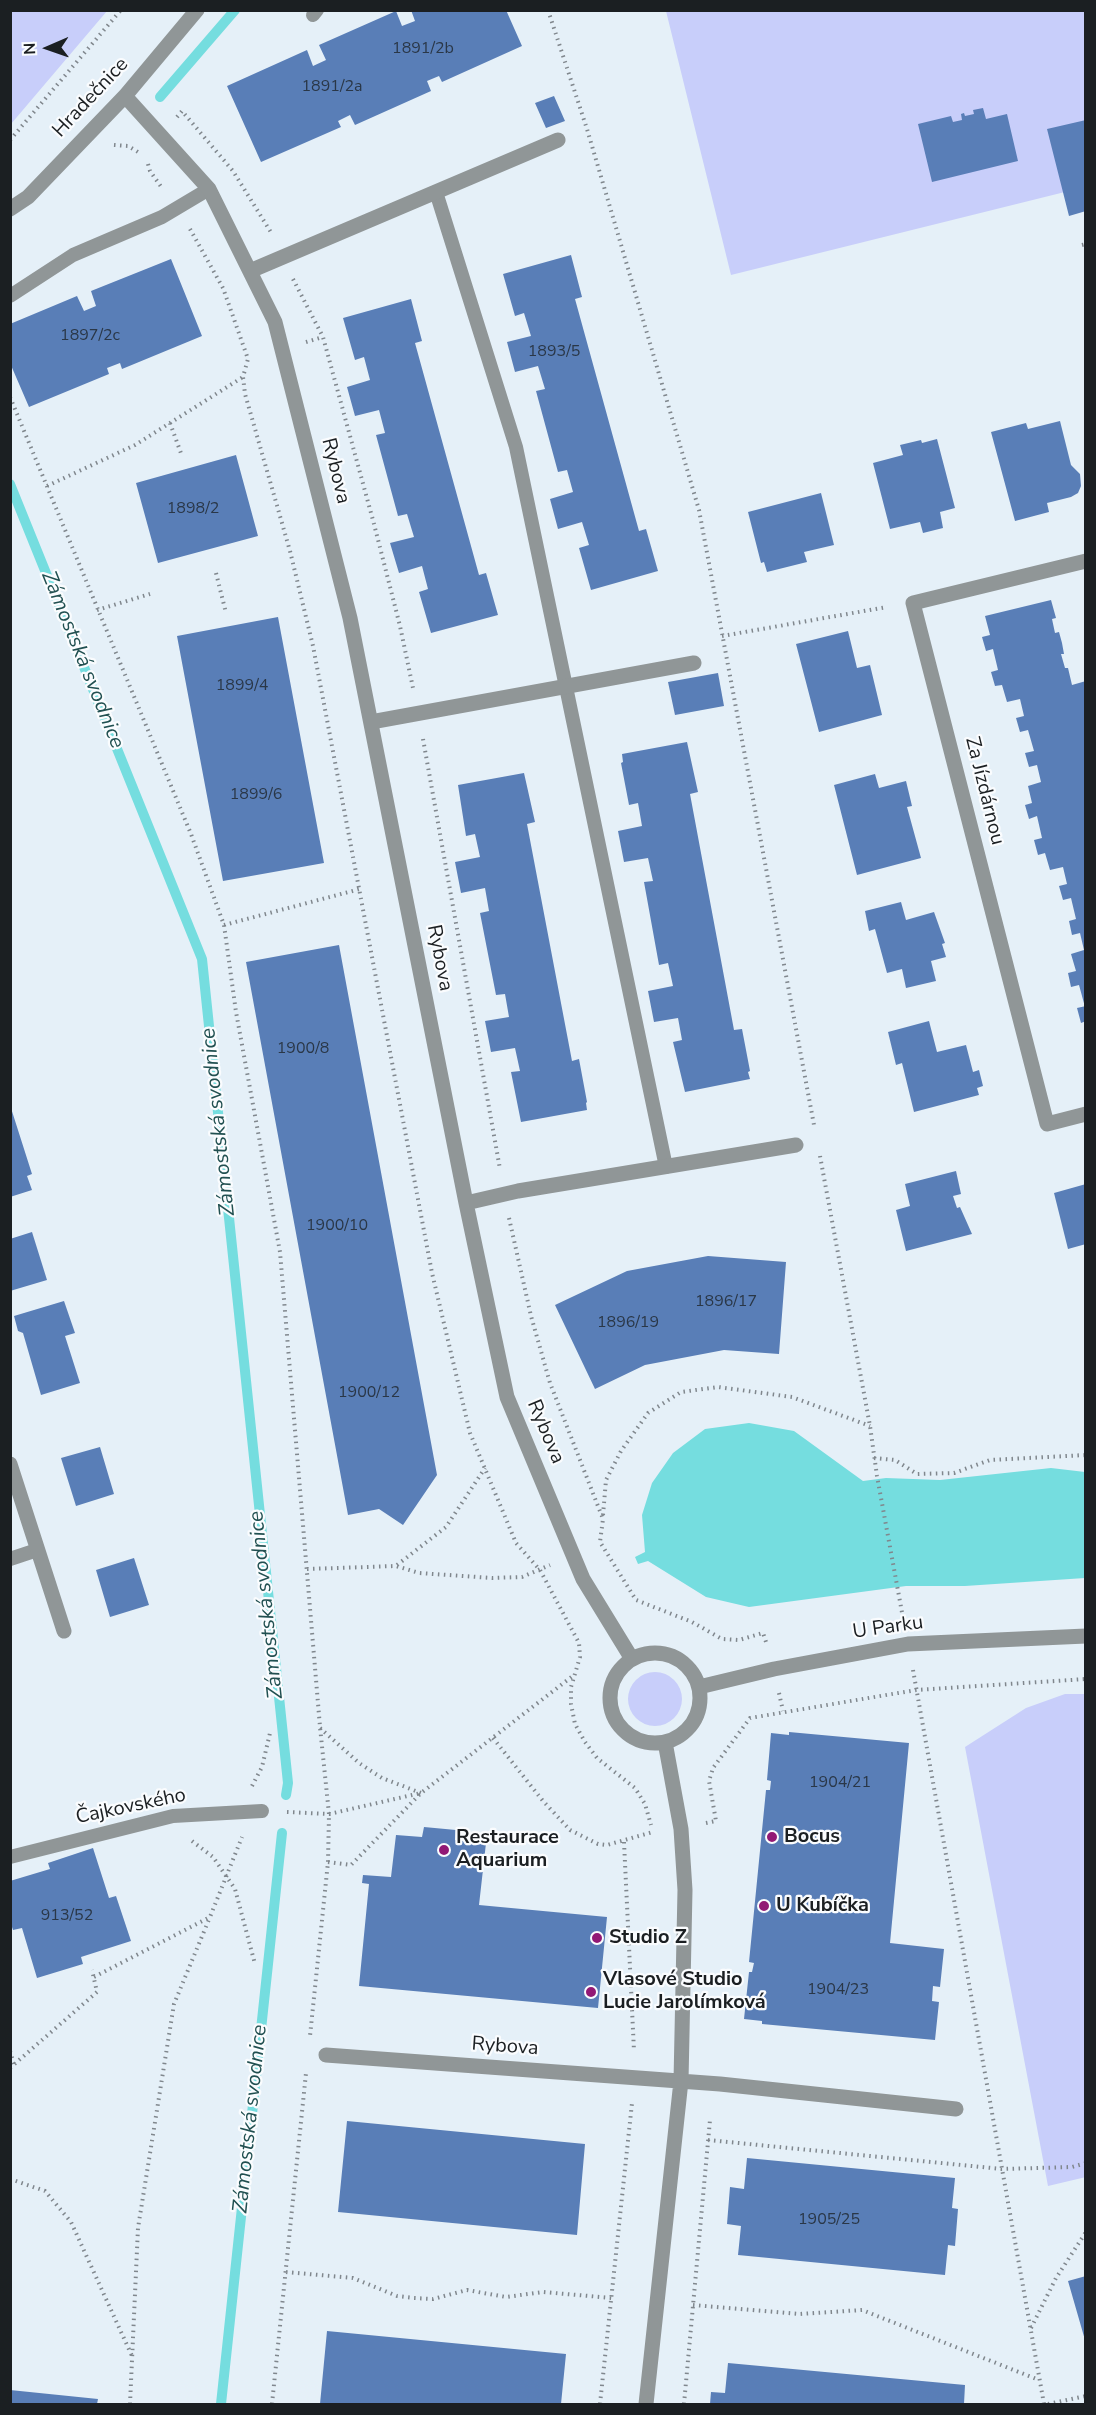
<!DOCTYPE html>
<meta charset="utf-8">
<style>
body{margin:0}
#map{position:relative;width:1096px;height:2415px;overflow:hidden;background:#e5f0f8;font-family:"Nunito Sans",sans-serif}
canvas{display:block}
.frame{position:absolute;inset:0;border:12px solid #1b1f22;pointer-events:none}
.north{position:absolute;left:18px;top:18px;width:60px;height:60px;-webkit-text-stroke:4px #fafcfe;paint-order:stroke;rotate:268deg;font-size:16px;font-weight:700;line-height:24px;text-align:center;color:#1b1f22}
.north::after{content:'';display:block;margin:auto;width:21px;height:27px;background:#1b1f22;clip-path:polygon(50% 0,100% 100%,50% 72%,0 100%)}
</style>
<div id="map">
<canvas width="1096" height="2415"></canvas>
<div class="frame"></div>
<div class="north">N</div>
</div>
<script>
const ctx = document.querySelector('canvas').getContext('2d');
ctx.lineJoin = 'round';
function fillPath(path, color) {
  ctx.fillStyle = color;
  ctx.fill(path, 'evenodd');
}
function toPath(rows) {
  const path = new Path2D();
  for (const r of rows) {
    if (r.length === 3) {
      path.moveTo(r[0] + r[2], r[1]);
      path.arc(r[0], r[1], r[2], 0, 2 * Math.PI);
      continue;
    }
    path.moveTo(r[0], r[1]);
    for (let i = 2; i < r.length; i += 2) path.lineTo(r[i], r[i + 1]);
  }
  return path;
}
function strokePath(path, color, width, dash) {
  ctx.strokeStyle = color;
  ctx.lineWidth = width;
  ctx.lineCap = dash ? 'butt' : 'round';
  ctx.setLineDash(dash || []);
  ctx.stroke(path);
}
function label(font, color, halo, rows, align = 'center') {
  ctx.font = font + ' "Nunito Sans",sans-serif';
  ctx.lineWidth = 4.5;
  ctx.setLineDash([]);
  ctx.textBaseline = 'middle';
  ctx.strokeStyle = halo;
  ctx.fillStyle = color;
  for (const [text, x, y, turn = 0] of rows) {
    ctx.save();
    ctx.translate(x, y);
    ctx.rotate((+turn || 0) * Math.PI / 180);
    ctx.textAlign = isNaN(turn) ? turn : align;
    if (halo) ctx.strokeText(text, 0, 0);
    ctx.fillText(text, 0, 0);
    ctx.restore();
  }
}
const green = toPath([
 [11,10,107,11,11,124,10,11],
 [666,11,1085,11,1085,187,731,275],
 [655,1699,27],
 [1065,1694,1086,1694,1086,2177,1048,2186,965,1747,1026,1708]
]);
const water = toPath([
 [749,1423,794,1431,863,1481,886,1478,940,1480,1051,1468,1085,1472,1085,1578,965,1586,906,1586,749,1607,706,1597,648,1561,638,1564,635,1557,645,1552,642,1515,652,1483,673,1453,705,1429]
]);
const stream = toPath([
 [160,97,235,10],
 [10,484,202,959,288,1783,286,1795],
 [221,2404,282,1833]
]);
const building = toPath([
 [411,10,506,10,522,46,442,82,439,76,427,81,431,91,355,125,350,115,338,121,341,127,261,162,227,86,307,50,313,66,326,60,319,45,396,11,402,26,415,21],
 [554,96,565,121,546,128,535,103],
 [983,108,986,119,1007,114,1018,161,932,182,918,124,951,116,953,122,962,120,961,114,964,113,965,116,974,114,973,110],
 [1086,120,1086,211,1069,216,1047,129],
 [571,255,582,297,575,299,639,531,646,529,658,571,591,590,579,548,589,545,582,522,558,529,550,499,573,492,567,470,558,472,536,391,545,389,538,366,515,372,507,342,531,336,524,313,515,316,503,274],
 [171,259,202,336,122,369,120,363,107,368,109,374,29,407,10,363,10,324,77,296,84,311,96,306,91,291],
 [411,299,422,341,415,343,479,575,486,573,498,615,431,633,419,592,428,589,422,566,399,573,390,543,414,537,407,514,398,516,376,435,385,433,379,410,355,416,347,387,370,380,364,357,355,360,343,318],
 [1060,421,1071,465,1080,474,1081,486,1078,493,1071,497,1047,503,1049,512,1015,521,991,432,1026,423,1028,429],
 [937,439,955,508,940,512,943,528,923,533,920,522,890,529,873,463,903,455,900,445,921,440,922,443],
 [236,455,258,536,158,563,136,483],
 [821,493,834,545,804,552,807,562,767,572,764,562,761,563,748,512],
 [1051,600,1056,618,1052,619,1055,633,1059,632,1062,643,1064,654,1061,654,1065,668,1068,668,1072,685,1086,681,1085,1007,1079,985,1071,987,1068,973,1076,971,1071,954,1084,950,1080,933,1072,935,1069,921,1076,919,1071,898,1063,900,1059,886,1067,884,1063,867,1050,870,1045,853,1038,855,1034,840,1042,838,1037,816,1029,819,1025,805,1032,803,1028,786,1041,782,1037,765,1029,767,1025,753,1034,751,1028,730,1020,732,1016,718,1024,716,1020,699,1007,702,1002,685,995,686,991,672,998,670,993,649,986,651,982,637,990,635,985,616],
 [278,617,324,863,223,881,177,636],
 [848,631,857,668,870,665,882,715,819,732,796,644],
 [718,673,724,706,675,715,668,682],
 [687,742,698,792,690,794,734,1030,742,1029,750,1071,748,1072,750,1079,685,1092,673,1042,682,1040,678,1018,654,1022,648,991,673,986,668,963,659,965,644,882,653,881,648,858,624,862,618,831,642,826,638,803,629,805,621,763,623,762,622,754],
 [524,773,535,822,527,824,572,1061,579,1059,587,1102,586,1103,587,1110,521,1122,511,1072,520,1071,515,1048,491,1052,485,1021,509,1017,505,994,496,995,480,913,489,911,485,888,461,893,455,862,480,857,475,834,466,836,458,785],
 [875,774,879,788,906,781,912,806,907,807,921,858,857,875,834,785],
 [901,902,906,920,934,912,945,943,942,944,946,957,931,961,936,981,906,988,902,969,887,973,875,929,869,931,865,911],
 [339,945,437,1475,403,1525,379,1509,348,1515,246,962],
 [1086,1006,1086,1021,1081,1023,1077,1008],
 [929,1021,937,1052,966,1045,973,1072,979,1070,983,1086,977,1088,979,1095,914,1112,902,1063,896,1065,888,1032],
 [10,1105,32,1174,27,1176,32,1190,10,1197],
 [956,1171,961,1194,953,1196,957,1208,960,1207,972,1234,906,1251,896,1210,910,1206,905,1184],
 [1086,1184,1086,1244,1068,1249,1054,1193],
 [32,1232,47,1280,10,1291,10,1239],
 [708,1256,786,1262,779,1354,724,1350,645,1365,595,1389,555,1305,627,1271],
 [64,1301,75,1333,65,1336,80,1383,41,1395,23,1333,18,1331,14,1316],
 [100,1447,114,1494,76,1506,61,1458],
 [134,1558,149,1605,110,1617,96,1570],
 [789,1732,909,1743,890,1943,944,1949,940,1987,933,1986,932,2001,939,2002,935,2040,762,2024,762,2021,744,2019,749,1972,752,1972,754,1963,749,1962,766,1790,770,1790,771,1781,767,1780,771,1733,789,1735],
 [424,1827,456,1830,455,1840,486,1843,479,1905,607,1917,598,2008,359,1986,369,1884,362,1883,363,1875,391,1877,396,1835,422,1837],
 [93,1848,109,1898,116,1896,131,1941,81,1957,83,1964,37,1978,22,1928,13,1930,10,1921,10,1881,50,1869,48,1863],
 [347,2121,585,2144,577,2235,338,2212],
 [747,2158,955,2178,952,2208,958,2209,955,2246,948,2245,945,2275,738,2255,741,2226,727,2224,730,2187,744,2189],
 [1086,2276,1086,2340,1085,2340,1068,2281],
 [327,2331,566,2354,561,2404,320,2404],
 [728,2363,965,2385,964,2404,710,2404,711,2392,725,2393],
 [10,2390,98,2399,97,2404,10,2404]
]);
const path = toPath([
 [548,10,587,129,699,510,814,1125],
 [177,117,182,111,233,171,272,234],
 [10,140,121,10],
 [114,145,128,146,138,152],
 [148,164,150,171,162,188],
 [190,229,223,288,248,359,243,377,245,394,290,551,313,646,432,1273,470,1433,516,1543,540,1570,579,1643,580,1657,571,1687,571,1704,575,1724,585,1742,597,1758,635,1788,645,1804,651,1825],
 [1082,245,1086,244],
 [293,279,323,337,374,524,400,626,413,688],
 [306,342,323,337],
 [10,397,191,834,224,925,236,1012,280,1252,320,1727,329,1814,328,1862,310,2036],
 [170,423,182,456],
 [47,486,135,445,243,377],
 [216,573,226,613],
 [97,610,150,594],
 [722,636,887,607],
 [423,739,500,1169],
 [224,925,360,889],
 [820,1156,870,1426,877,1476,903,1618],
 [509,1218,531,1316,550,1383,603,1519,600,1542,636,1600,692,1622,722,1639,739,1640,763,1633,767,1645],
 [874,1458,895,1460,917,1474,954,1473,990,1460,1086,1455],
 [603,1515,606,1480,621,1451,648,1413,681,1392,718,1387,792,1397,870,1426],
 [397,1565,446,1527,485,1468],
 [307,1569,396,1566,419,1573,492,1578,522,1577,550,1565],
 [913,1670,1044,2404],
 [779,1693,783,1711],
 [320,1728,359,1763,382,1778,421,1793],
 [493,1738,543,1801,570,1830,598,1844,607,1845,653,1832],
 [252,1786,262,1767,270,1733],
 [287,1812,329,1814,421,1793],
 [706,1823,716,1821,709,1781,713,1768,750,1718,916,1690,1086,1679],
 [192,1841,213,1857,235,1889,255,1964],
 [624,1842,634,2051],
 [328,1862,351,1865,421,1793,574,1675],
 [94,1977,210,1917,242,1837],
 [10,2051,14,2064],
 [10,2068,97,1992,92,1970],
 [708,2140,1002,2169,1072,2167,1086,2163],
 [10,2179,45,2191,71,2222,132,2356],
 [286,2272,353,2278,397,2296,414,2298,433,2299,467,2290,506,2297,543,2292,612,2298],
 [693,2305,800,2314,862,2310,1039,2380],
 [1031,2328,1056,2278,1086,2232],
 [130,2404,138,2228,174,2004,210,1917],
 [272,2404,306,2073],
 [600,2404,632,2103],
 [684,2404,710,2120],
 [1048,2404,1086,2396]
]);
const service = toPath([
 [313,15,317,10],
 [436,192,516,447,666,1167],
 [10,296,73,255,162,217,209,189],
 [10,1559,37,1550],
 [10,1857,173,1816,262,1811]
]);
const minor = toPath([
 [125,96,209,189,275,322,350,618,466,1203,507,1397,583,1579,632,1659],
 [10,209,28,197,125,96,197,10],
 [250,271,558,140],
 [1086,561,913,603,1047,1124,1086,1114],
 [371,722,694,663],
 [466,1203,518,1191,796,1145],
 [10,1464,64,1631],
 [655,1698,45],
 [699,1687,774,1669,908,1644,1086,1636],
 [326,2055,720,2084,956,2109],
 [646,2404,681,2081,685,1890,681,1829,665,1742]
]);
const markers = [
 [772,1837,6,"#921975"],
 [444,1850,6,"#921975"],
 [764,1906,6,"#921975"],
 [597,1938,6,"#921975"],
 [591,1992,6,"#921975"]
];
const numberNames = [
 ["1891/2b",423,49],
 ["1891/2a",332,87],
 ["1897/2c",90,336],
 ["1893/5",554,352],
 ["1898/2",193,509],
 ["1899/4",242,686],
 ["1899/6",256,795],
 ["1900/8",303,1049],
 ["1900/10",337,1226],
 ["1896/17",726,1302],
 ["1896/19",628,1323],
 ["1900/12",369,1393],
 ["1904/21",840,1783],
 ["913/52",67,1916],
 ["1904/23",838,1990],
 ["1905/25",829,2220]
];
const streetNames = [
 ["Hradečnice",91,98,-47],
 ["Rybova",335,471,76],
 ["Za Jízdárnou",984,791,76],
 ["Rybova",439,958,79],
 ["Rybova",545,1432,67],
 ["U Parku",888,1628,-8],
 ["Čajkovského",131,1807,-12],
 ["Rybova",505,2047,4]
];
const poiNames = [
 ["Bocus",784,1837],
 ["Restaurace",456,1838],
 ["Aquarium",456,1861],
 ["U Kubíčka",776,1906],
 ["Studio Z",609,1938],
 ["Vlasové Studio",603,1980],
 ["Lucie Jarolímková",603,2003]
];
const waterNames = [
 ["Zámostská svodnice",82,660,68],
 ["Zámostská svodnice",219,1122,-96],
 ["Zámostská svodnice",267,1605,-96],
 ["Zámostská svodnice",251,2119,-84]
];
fillPath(green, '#c8cefa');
fillPath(water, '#75dddf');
strokePath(stream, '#75dddf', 10);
fillPath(building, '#597eb7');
strokePath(path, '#80878d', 4, [1.5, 4.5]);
strokePath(service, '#909697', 14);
strokePath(minor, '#909697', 15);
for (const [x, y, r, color] of markers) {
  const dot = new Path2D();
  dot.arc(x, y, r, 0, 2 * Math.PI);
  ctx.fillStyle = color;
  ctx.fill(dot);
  strokePath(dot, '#fafcfe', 2);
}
label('16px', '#2a3747', null, numberNames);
label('20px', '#1b1f22', '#fafcfe', streetNames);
label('bold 20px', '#1b1f22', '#fafcfe', poiNames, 'left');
label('italic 21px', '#215051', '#fafcfe', waterNames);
</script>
